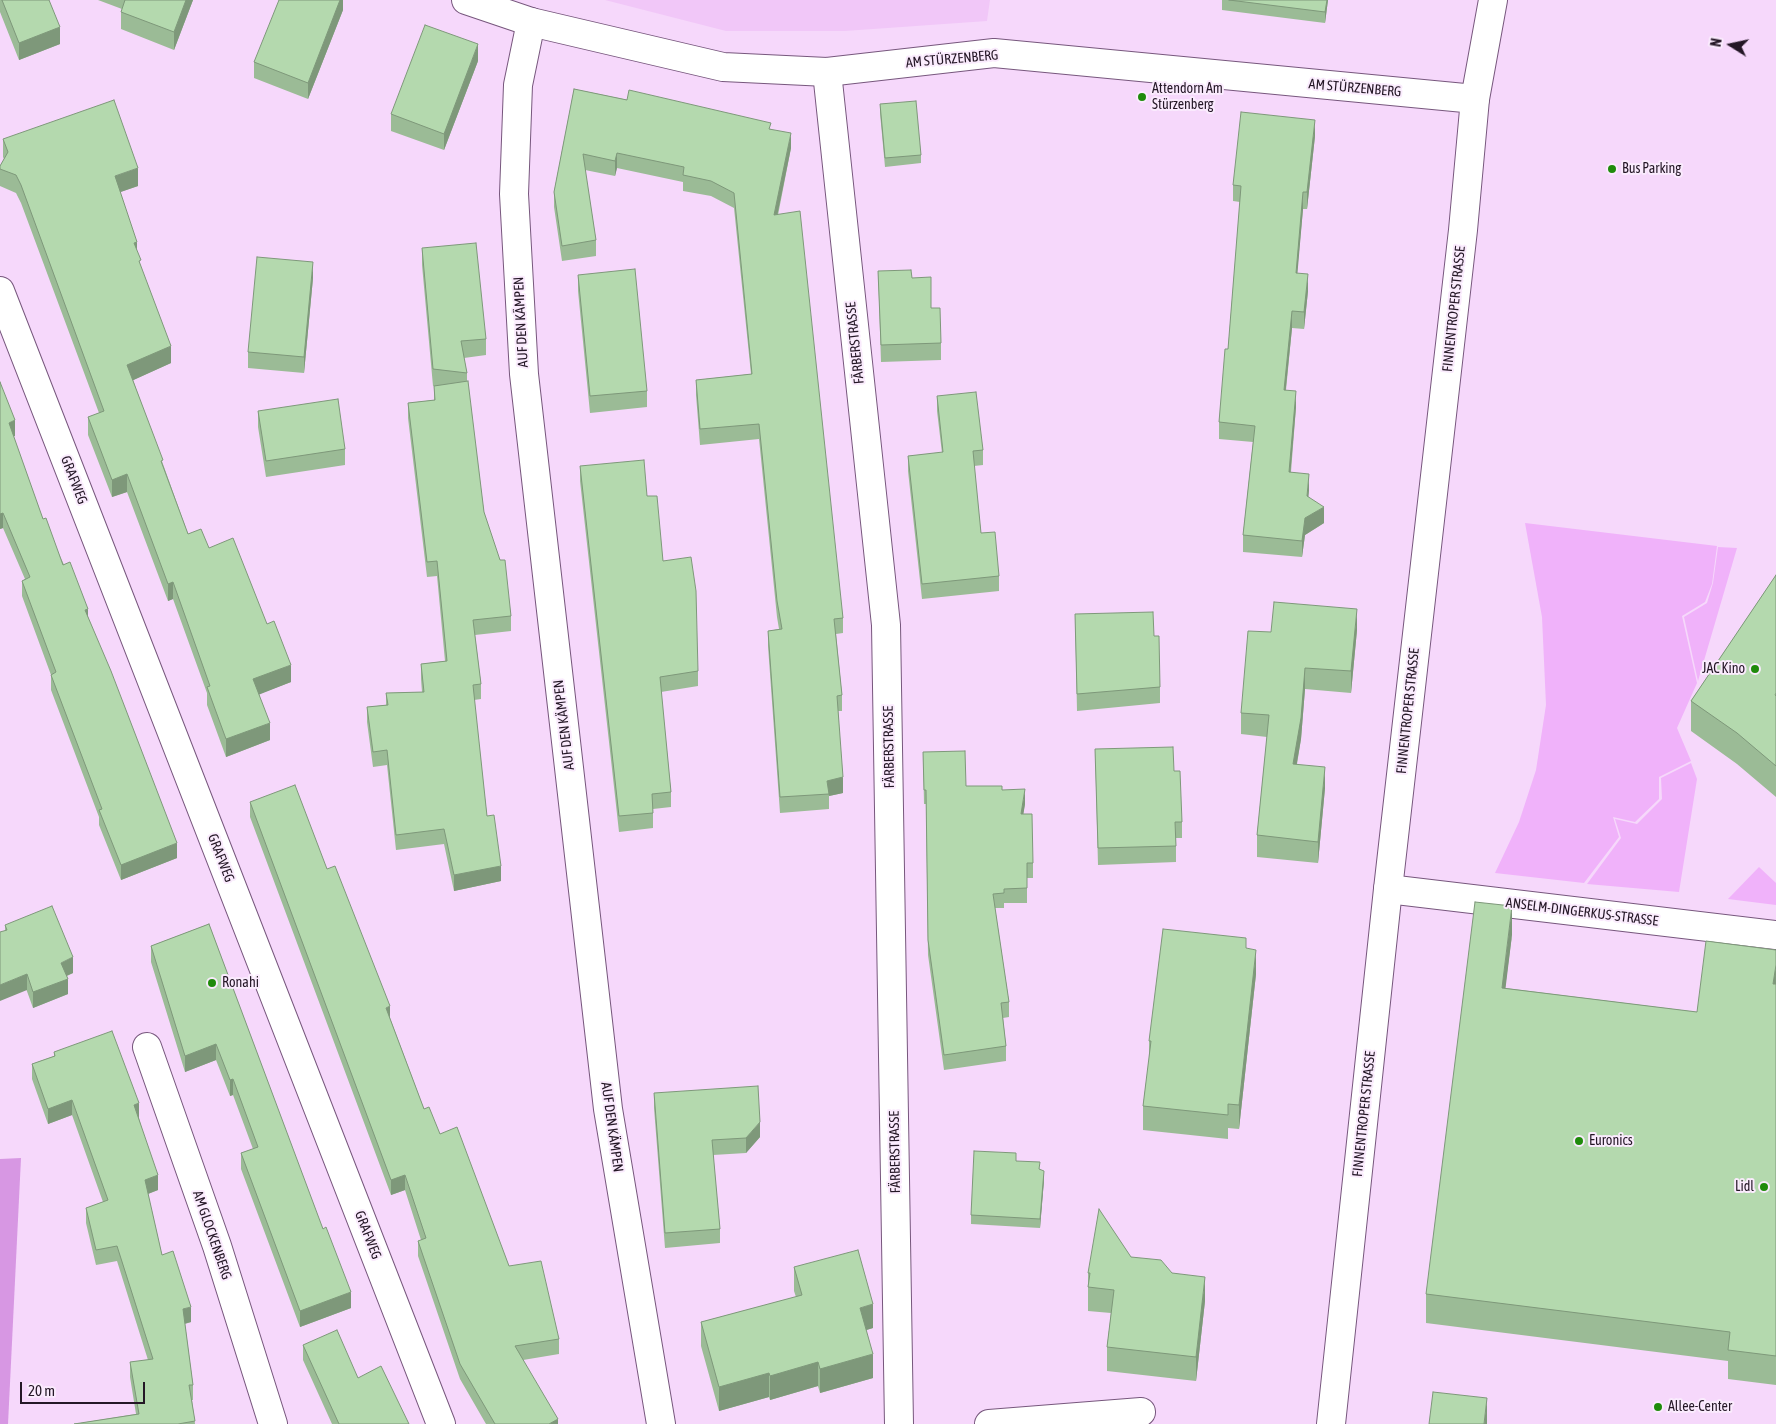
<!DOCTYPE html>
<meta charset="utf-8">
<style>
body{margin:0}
#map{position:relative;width:1776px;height:1424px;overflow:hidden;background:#f6d8fb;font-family:"Asap Condensed",sans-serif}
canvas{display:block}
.north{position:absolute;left:1706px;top:20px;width:50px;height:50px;-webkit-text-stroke:4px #faebfd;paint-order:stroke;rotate:280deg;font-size:14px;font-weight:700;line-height:20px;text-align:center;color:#241726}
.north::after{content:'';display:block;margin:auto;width:18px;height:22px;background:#241726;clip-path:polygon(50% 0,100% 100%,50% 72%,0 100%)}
.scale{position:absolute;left:20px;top:1382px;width:125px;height:22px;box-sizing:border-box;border:2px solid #241726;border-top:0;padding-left:6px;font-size:15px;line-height:18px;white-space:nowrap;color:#241726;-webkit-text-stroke:4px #faebfd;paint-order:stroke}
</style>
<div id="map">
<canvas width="1776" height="1424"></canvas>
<div class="north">N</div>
<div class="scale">20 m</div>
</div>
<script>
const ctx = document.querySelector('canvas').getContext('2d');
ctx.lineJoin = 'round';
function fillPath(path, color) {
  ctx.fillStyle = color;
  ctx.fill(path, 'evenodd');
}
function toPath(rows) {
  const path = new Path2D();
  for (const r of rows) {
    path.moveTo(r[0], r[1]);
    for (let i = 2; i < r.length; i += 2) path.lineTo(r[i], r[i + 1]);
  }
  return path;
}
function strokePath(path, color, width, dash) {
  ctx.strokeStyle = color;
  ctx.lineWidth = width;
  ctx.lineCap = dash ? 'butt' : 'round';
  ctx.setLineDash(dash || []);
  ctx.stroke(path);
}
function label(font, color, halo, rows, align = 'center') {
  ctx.font = font + ' "Asap Condensed",sans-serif';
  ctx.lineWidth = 4;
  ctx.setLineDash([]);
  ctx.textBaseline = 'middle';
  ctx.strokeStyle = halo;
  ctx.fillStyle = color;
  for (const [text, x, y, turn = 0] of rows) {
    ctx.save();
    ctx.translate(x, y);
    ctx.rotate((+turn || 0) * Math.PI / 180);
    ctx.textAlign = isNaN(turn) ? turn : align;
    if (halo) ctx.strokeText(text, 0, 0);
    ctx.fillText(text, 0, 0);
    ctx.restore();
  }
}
const built = toPath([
 [605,0,990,0,987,21,845,31,726,31]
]);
const green = toPath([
 [1525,523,1717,546,1712,584,1705,602,1682,616,1697,683,1677,728,1691,761,1659,777,1659,799,1635,822,1613,817,1619,837,1584,883,1495,873,1519,822,1536,770,1546,705,1542,617],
 [1718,547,1737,548,1698,681,1684,617,1707,603,1713,583],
 [1691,763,1697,779,1679,892,1587,884,1621,838,1615,819,1637,824,1662,799,1661,778],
 [1759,867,1776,883,1776,905,1728,899]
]);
const forest = toPath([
 [21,1158,8,1424,0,1424,0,1159]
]);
const minor = toPath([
 [531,22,518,85,514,194,524,374,608,1109,661,1424],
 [827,72,886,625,899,1424],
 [1475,99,1493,0],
 [0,291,441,1424],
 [1388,889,1776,935],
 [147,1047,217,1246,273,1424],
 [989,1424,1141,1412]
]);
const tertiary = toPath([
 [466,0,531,22,723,67,827,72,994,53,1475,99,1463,230,1388,889,1331,1424]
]);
const wall = toPath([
 [0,0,49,0,60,44,19,60,0,12],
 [98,0,193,0,174,50,121,29,121,12,122,9],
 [343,0,343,10,308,99,254,78,254,62],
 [1222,0,1328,0,1325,23,1222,10],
 [478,61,444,150,391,131,391,114],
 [574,89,771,129,791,148,778,215,843,618,843,633,836,634,842,695,842,711,838,711,843,793,829,796,829,809,780,813,768,646,768,631,779,629,777,617,759,439,700,445,696,395,696,380,751,374,734,208,711,196,683,191,683,182,617,168,615,176,585,170,596,240,596,256,562,261,554,207,554,192],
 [880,104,921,155,921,163,885,167,880,113],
 [1315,136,1307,209,1303,209,1297,273,1308,291,1304,329,1292,328,1286,390,1296,407,1291,472,1309,490,1308,497,1324,523,1305,535,1302,557,1243,552,1243,535,1253,442,1219,439,1219,422,1228,349,1240,202,1233,201,1233,185],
 [3,139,138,186,120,192,137,251,141,268,171,363,133,380,188,534,209,548,267,624,291,682,259,694,270,740,226,757,207,705,207,693,173,599,168,601,127,492,112,497,88,435,88,417,99,413,21,203,16,193,0,186,0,166,4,159,3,157],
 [422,248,486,339,486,355,464,358,467,373,467,381,484,512,511,616,511,631,475,635,481,684,481,699,474,700,487,816,501,881,454,891,444,844,396,850,387,765,373,767,367,722,367,707,386,705,386,693,422,692,421,679,421,664,445,661,437,576,427,577,408,418,408,403,434,400,434,386,433,386,422,265],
 [878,271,912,278,941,343,941,360,881,362],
 [578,275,647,391,647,407,590,413,578,291],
 [313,278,304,373,248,368,248,352],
 [0,382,15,436,13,436,43,519,88,617,177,858,121,880,99,825,99,817,51,690,51,675,22,596,22,581,25,579,3,528,0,529],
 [937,396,983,450,983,465,974,466,981,533,999,576,999,591,922,599,908,471,908,456,942,453,937,411],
 [258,411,345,449,345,465,266,477,258,427],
 [580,466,647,496,663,561,698,671,698,686,661,692,671,792,671,807,653,809,653,828,619,832,580,481],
 [1776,575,1776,797,1737,764,1691,731,1691,701],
 [1075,614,1154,636,1160,687,1160,703,1077,711],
 [1357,630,1351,693,1305,689,1301,739,1297,764,1325,788,1318,863,1257,857,1257,835,1267,737,1241,734,1241,713,1271,632],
 [1095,749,1174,771,1182,822,1182,838,1176,838,1176,862,1098,865],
 [923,752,966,786,1002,790,1025,804,1023,814,1033,863,1033,878,1027,878,1027,903,1004,903,1004,908,995,908,1009,1002,1009,1017,1003,1018,1006,1046,1006,1061,944,1070,928,955,926,804,924,804],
 [250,802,327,869,390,1018,424,1109,440,1134,509,1266,559,1339,559,1354,523,1360,558,1424,486,1424,460,1379,418,1256,418,1241,421,1240,405,1190,391,1195,250,817],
 [209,924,351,1308,300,1327,241,1169,241,1153,253,1149,233,1095,230,1096,216,1060,185,1072,151,962,151,946],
 [5,925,73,973,67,976,68,994,33,1008,5,930],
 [1512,935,1505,988,1697,1012,1776,950,1776,1385,1728,1379,1728,1361,1426,1323,1426,1294],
 [1246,949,1256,974,1239,1129,1228,1128,1228,1139,1143,1130,1143,1106,1149,1060,1149,1041],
 [54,1052,139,1118,158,1190,148,1194,162,1255,191,1322,185,1324,193,1385,193,1400,192,1400,195,1424,74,1424,136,1414,130,1377,130,1362,148,1360,117,1261,96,1265,86,1223,86,1208,103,1202,72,1115,48,1124,32,1079,32,1064,54,1056],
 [654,1093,760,1137,746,1153,713,1155,720,1229,720,1243,665,1248,654,1108],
 [1016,1161,1040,1169,1044,1180,1040,1228,971,1224,971,1215],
 [1131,1257,1172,1273,1205,1301,1196,1381,1107,1371,1107,1347,1111,1313,1088,1311,1088,1273],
 [794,1267,873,1328,866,1330,873,1378,820,1393,818,1386,770,1400,769,1397,719,1411,701,1346,701,1322,796,1297,794,1291],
 [303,1345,358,1378,409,1424,332,1424,303,1360]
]);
const shadedWall = toPath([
 [186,0,193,0,174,50,174,32],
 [340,0,343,0,343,10,308,99,308,83],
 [1327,0,1328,0,1325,23,1325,12],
 [60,27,60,44,19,60,19,43],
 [478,44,478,61,444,150,444,134],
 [1315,120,1315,136,1307,209,1307,192],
 [791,133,791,148,774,231,774,215],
 [617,153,617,168,615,176,615,161],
 [138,168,138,186,115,194,115,176],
 [1303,192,1303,209,1296,290,1296,273],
 [137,242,137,260,134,243],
 [313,262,313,278,304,373,304,357],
 [1308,274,1308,291,1304,329,1304,312],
 [1292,311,1292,328,1284,406,1284,390],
 [171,346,171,363,127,383,127,365],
 [1296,391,1296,407,1289,488,1289,472],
 [15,420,15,436,9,438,9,423],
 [127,474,127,492,112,497,112,480],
 [1309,474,1309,490,1307,513,1307,496],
 [1324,507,1324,523,1305,535,1302,557,1302,541,1305,518],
 [3,513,3,528,0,529,0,514],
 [173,582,173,599,168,601,168,584],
 [88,609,88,625,85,610],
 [1357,609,1357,630,1351,693,1351,671],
 [291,665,291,682,253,697,253,679],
 [1305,668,1305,689,1301,739,1293,785,1293,764],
 [270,723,270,740,226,757,226,739],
 [1325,767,1325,788,1318,863,1318,842],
 [843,777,843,793,829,796,827,781],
 [1025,789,1025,804,1021,829,1021,814],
 [177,843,177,858,121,880,121,865],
 [501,866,501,881,454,891,454,875],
 [1512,906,1512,935,1502,1017,1502,988],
 [1256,950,1256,974,1239,1129,1239,1105],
 [73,957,73,973,61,978,61,963],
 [1776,965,1776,994,1773,984],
 [27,974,27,990,0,1001,0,985],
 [68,979,68,994,33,1008,33,992],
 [390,1006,390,1021,386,1008],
 [216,1044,216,1060,185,1072,185,1056],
 [233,1079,233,1095,230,1096,230,1080],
 [72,1100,72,1115,48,1124,48,1109],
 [139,1103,139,1118,134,1120,134,1105],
 [760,1122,760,1137,746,1153,746,1138],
 [1044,1171,1044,1180,1040,1228,1040,1219],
 [158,1175,158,1190,145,1195,145,1180],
 [405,1175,405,1190,391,1195,391,1180],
 [1205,1277,1205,1301,1196,1381,1196,1357],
 [351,1292,351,1308,300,1327,300,1311],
 [873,1304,873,1328,860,1332,860,1308],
 [191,1307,191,1322,183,1324,183,1309],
 [873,1354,873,1378,820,1393,820,1369],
 [818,1362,818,1386,770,1400,770,1376],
 [769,1373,769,1397,719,1411,719,1387],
 [1487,1398,1487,1424,1484,1424],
 [558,1419,558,1424,549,1424]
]);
const building = toPath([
 [2,0,49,0,60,27,19,43,2,0],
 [125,0,186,0,174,32,121,12,125,0],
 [279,0,340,0,308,83,254,62,279,0],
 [1229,0,1327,0,1325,12,1229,0],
 [425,25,478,44,444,134,391,114,425,25],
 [574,89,627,100,629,90,771,123,769,129,791,133,774,215,800,211,843,618,834,619,842,695,837,696,843,777,827,781,829,794,780,797,768,631,782,629,777,601,759,424,700,429,696,380,752,374,734,193,711,181,683,175,684,167,617,153,615,161,583,154,596,240,562,246,554,192,574,89],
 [114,100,138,168,115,176,137,242,134,243,141,260,139,261,171,346,127,365,163,460,161,461,188,534,201,529,209,548,233,538,267,624,274,621,291,665,253,679,270,723,226,739,207,687,210,686,173,582,168,584,127,474,112,480,88,417,104,411,21,185,16,175,0,169,0,166,8,152,3,139,114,100],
 [916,101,921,155,885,158,880,104,916,101],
 [1241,112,1315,120,1307,192,1303,192,1296,273,1308,274,1304,312,1292,311,1284,390,1296,391,1289,472,1309,474,1307,496,1324,507,1305,518,1302,541,1243,535,1255,426,1219,422,1225,349,1228,349,1241,186,1233,185,1241,112],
 [476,243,486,339,461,341,467,373,433,369,422,248,476,243],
 [257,257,313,262,304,357,248,352,257,257],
 [635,269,647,391,590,396,578,275,635,269],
 [911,270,912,278,931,277,931,308,940,308,941,343,881,345,878,271,911,270],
 [468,381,484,512,500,560,505,560,511,616,473,620,481,684,473,685,487,816,494,815,501,866,454,875,444,829,396,835,387,750,373,752,367,707,388,705,386,693,424,692,421,664,447,661,437,561,427,562,408,403,435,400,434,386,468,381],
 [0,382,15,420,9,423,43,519,46,518,63,565,70,562,88,609,85,610,111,671,177,843,121,865,99,810,102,809,51,675,56,672,22,581,30,577,3,513,0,514,0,382],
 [976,392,983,450,973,451,981,533,995,532,999,576,922,584,908,456,943,452,937,396,976,392],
 [338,399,345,449,266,461,258,411,338,399],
 [644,460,647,496,657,496,663,561,691,557,696,591,698,671,660,677,671,792,652,794,653,813,619,816,580,466,644,460],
 [1776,575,1776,693,1775,695,1776,696,1776,766,1737,733,1691,701,1776,575],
 [1274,602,1357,609,1351,671,1305,668,1301,718,1293,764,1325,767,1318,842,1257,835,1269,715,1241,713,1248,631,1271,632,1274,602],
 [1153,612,1154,636,1159,636,1160,687,1077,694,1075,614,1153,612],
 [1173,747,1174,771,1180,771,1182,822,1175,822,1176,846,1098,848,1095,749,1173,747],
 [965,751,966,786,1002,786,1002,790,1025,789,1021,814,1032,814,1033,863,1027,863,1027,888,1004,889,1004,893,993,894,1009,1002,1001,1003,1006,1046,944,1055,928,940,926,790,924,790,923,752,965,751],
 [295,785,327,869,335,866,390,1006,386,1008,424,1109,429,1107,440,1134,457,1127,509,1266,541,1261,559,1339,515,1346,558,1419,549,1424,495,1424,460,1364,418,1241,426,1238,405,1175,391,1180,250,802,295,785],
 [1475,902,1512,906,1502,988,1697,1012,1706,941,1776,950,1776,965,1773,984,1776,984,1776,1356,1728,1350,1730,1332,1426,1294,1475,902],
 [52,906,73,957,61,963,68,979,33,992,27,974,0,985,0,932,7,930,5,925,52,906],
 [209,924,323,1229,326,1227,351,1292,300,1311,241,1153,258,1147,233,1079,230,1080,216,1044,185,1056,151,946,209,924],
 [1163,929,1246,938,1246,948,1256,950,1239,1105,1228,1104,1228,1115,1143,1106,1151,1041,1149,1041,1163,929],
 [112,1031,139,1103,134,1105,158,1175,145,1180,162,1255,173,1251,191,1307,183,1309,193,1385,189,1385,195,1421,178,1424,74,1424,139,1414,130,1362,153,1359,117,1246,96,1250,86,1208,108,1200,72,1100,48,1109,32,1064,55,1056,54,1052,112,1031],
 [758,1086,760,1122,746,1138,712,1140,720,1229,665,1233,654,1093,758,1086],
 [974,1151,1016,1153,1016,1161,1040,1162,1039,1169,1044,1171,1040,1219,971,1215,974,1151],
 [1099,1209,1131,1257,1161,1260,1172,1273,1205,1277,1196,1357,1107,1347,1114,1290,1088,1287,1090,1273,1088,1273,1099,1209],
 [858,1250,873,1304,860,1308,873,1354,820,1369,818,1362,770,1376,769,1373,719,1387,701,1322,802,1295,794,1267,858,1250],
 [337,1330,358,1378,381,1366,409,1424,339,1424,303,1345,337,1330],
 [1433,1392,1487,1398,1484,1424,1429,1424,1433,1392]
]);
const markers = [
 [1142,97,5,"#1f8b0b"],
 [1612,169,5,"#1f8b0b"],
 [1755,669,5,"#1f8b0b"],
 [212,983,5,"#1f8b0b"],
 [1579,1141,5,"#1f8b0b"],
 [1764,1187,5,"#1f8b0b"],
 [1658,1407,5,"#1f8b0b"]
];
const streetNames = [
 ["AM STÜRZENBERG",952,59,-5],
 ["AM STÜRZENBERG",1355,88,5],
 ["FINNENTROPER STRASSE",1454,309,-84],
 ["AUF DEN KÄMPEN",521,322,-93],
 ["FÄRBERSTRASSE",855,343,-96],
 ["GRAFWEG",74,480,69],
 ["FINNENTROPER STRASSE",1408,711,-84],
 ["AUF DEN KÄMPEN",564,725,-97],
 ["FÄRBERSTRASSE",889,747,-91],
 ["GRAFWEG",221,858,69],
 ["ANSELM-DINGERKUS-STRASSE",1582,912,7],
 ["FINNENTROPER STRASSE",1364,1114,-84],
 ["AUF DEN KÄMPEN",612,1127,82],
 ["FÄRBERSTRASSE",895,1152,-91],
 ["AM GLOCKENBERG",212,1235,71],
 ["GRAFWEG",368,1235,69]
];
const poiNames = [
 ["Attendorn Am",1152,89],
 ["Stürzenberg",1152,105],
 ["Bus Parking",1622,169],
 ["JAC Kino",1745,669,"right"],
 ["Ronahi",222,983],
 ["Euronics",1589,1141],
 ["Lidl",1754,1187,"right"],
 ["Allee-Center",1668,1407]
];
fillPath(built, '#f1c7f8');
fillPath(green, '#f0b2fa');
fillPath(forest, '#d797e3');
strokePath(minor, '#77577d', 30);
strokePath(tertiary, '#77577d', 30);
strokePath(minor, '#fff', 28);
strokePath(tertiary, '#fff', 28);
fillPath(wall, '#9bbb96');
fillPath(shadedWall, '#7e987a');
fillPath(building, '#b4d9ae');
strokePath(building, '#7e987a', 1);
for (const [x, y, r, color] of markers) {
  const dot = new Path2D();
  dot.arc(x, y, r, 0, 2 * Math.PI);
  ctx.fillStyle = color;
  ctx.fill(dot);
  strokePath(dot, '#faebfd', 2);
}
label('14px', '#241726', '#faebfd', streetNames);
label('14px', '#241726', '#faebfd', poiNames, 'left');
</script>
